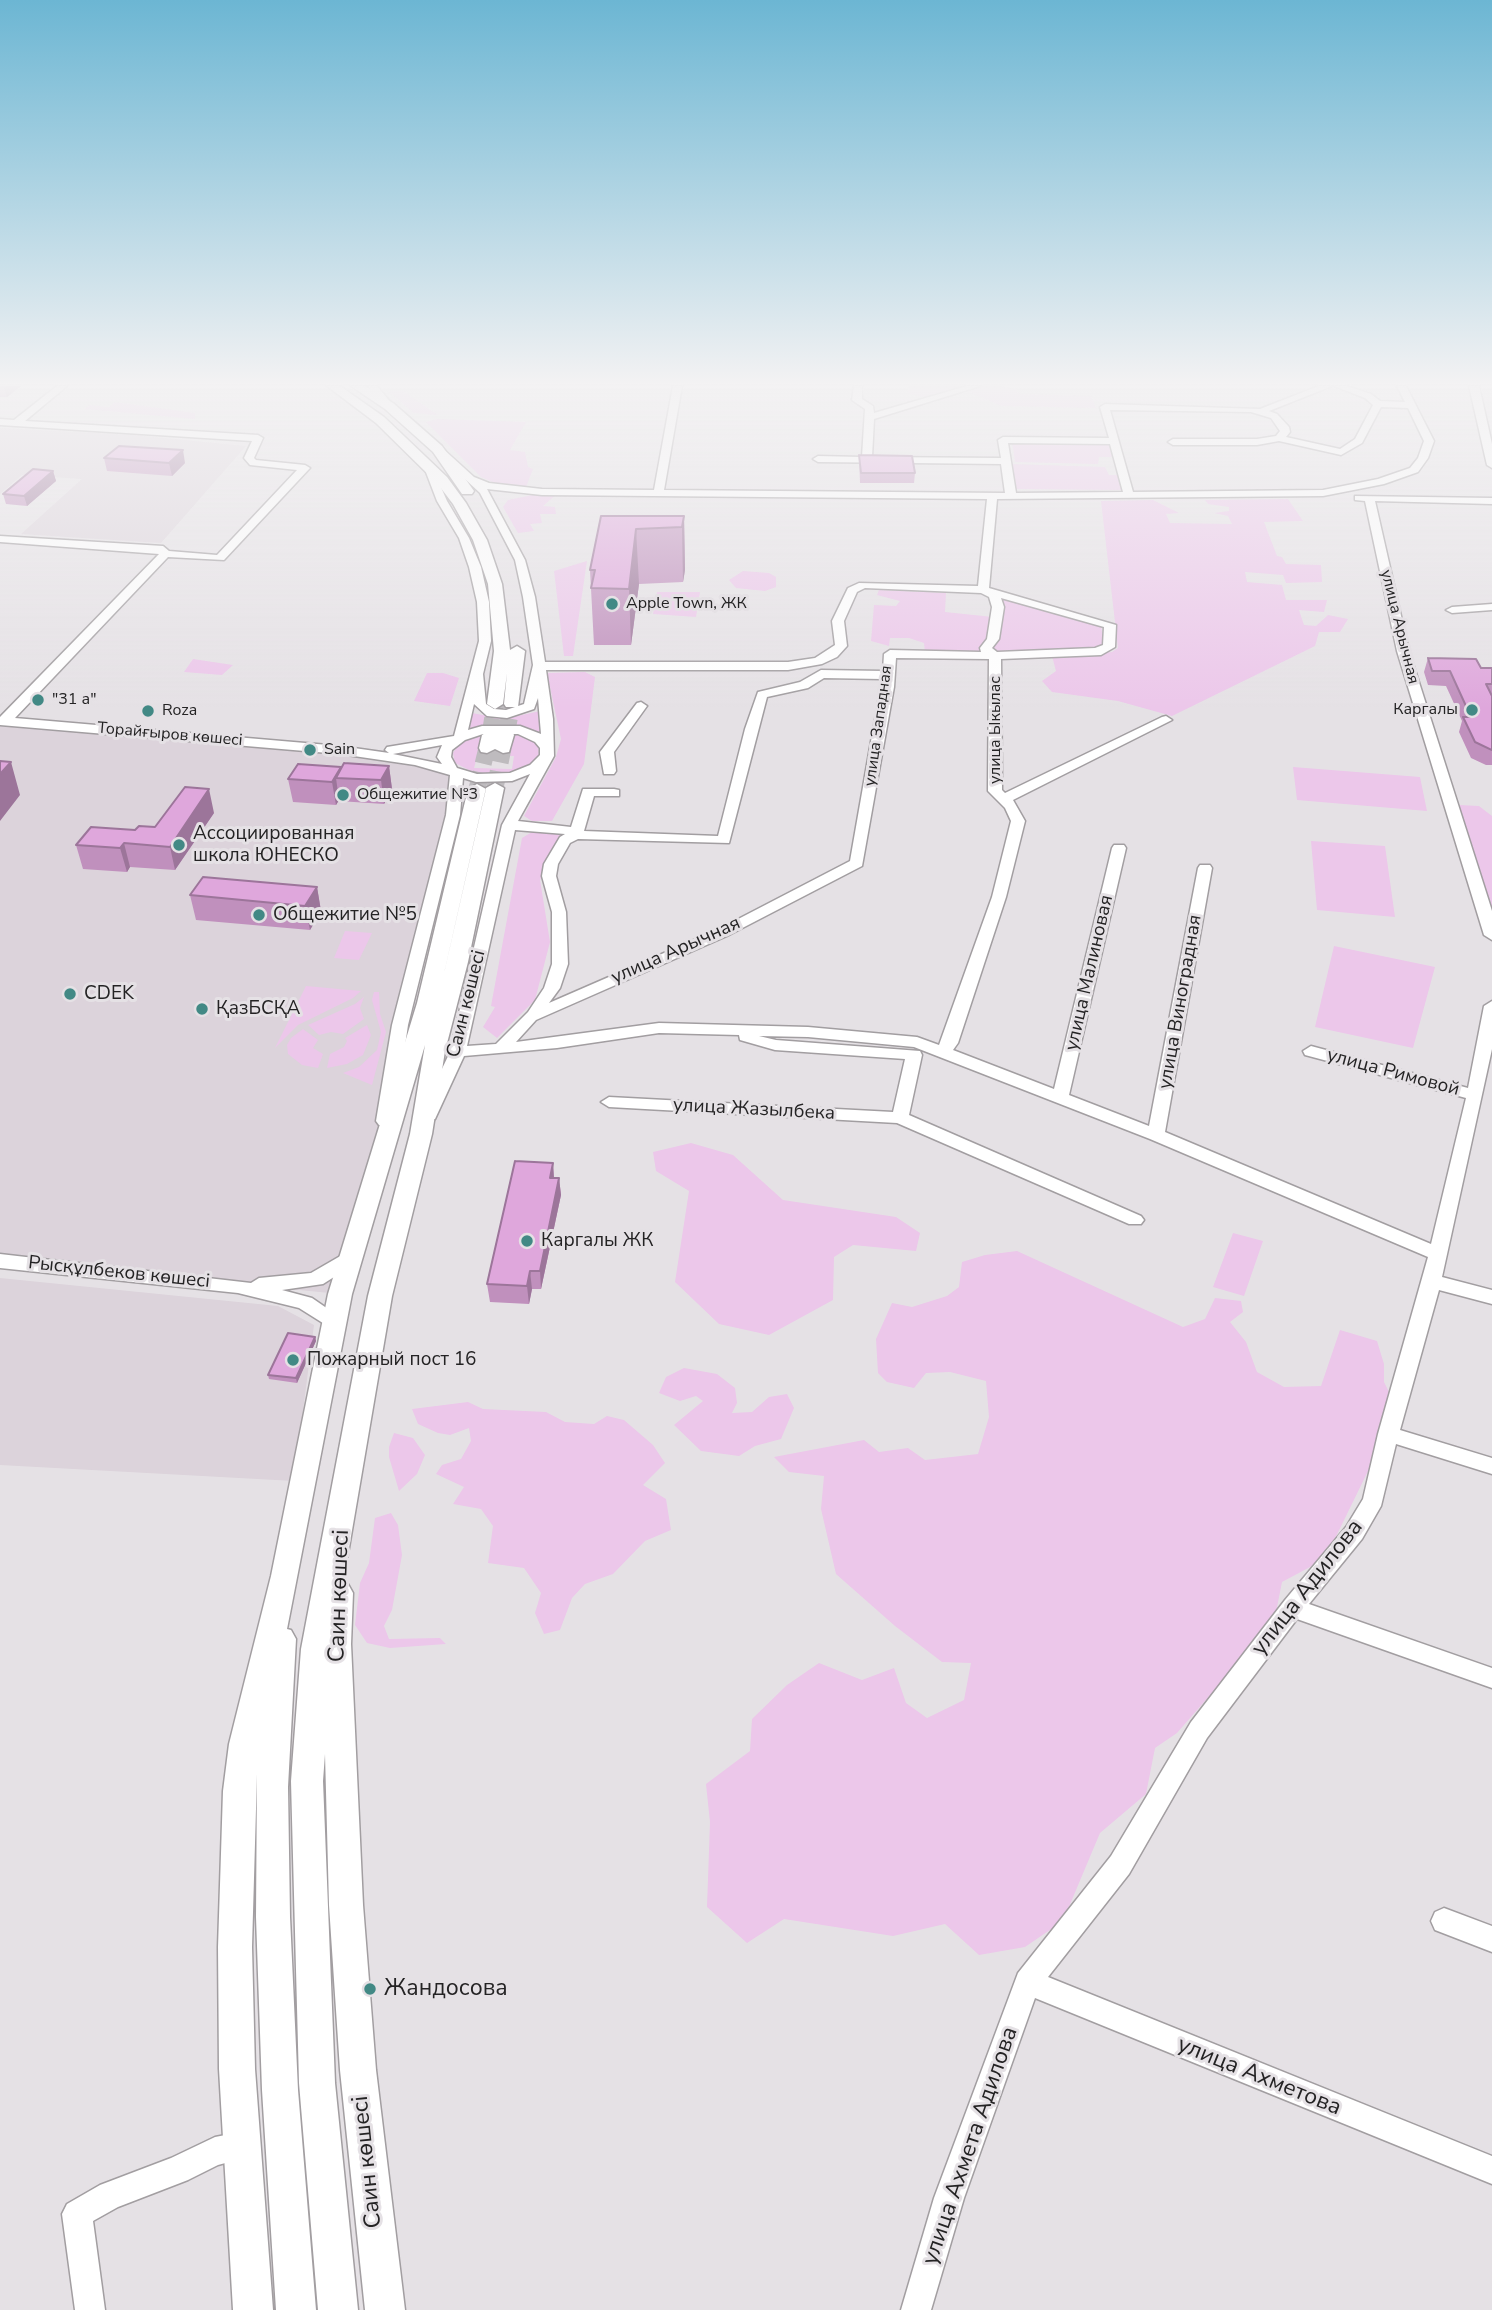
<!DOCTYPE html>
<meta charset="utf-8">
<style>
body{margin:0}
canvas{display:block;background:#e5e1e5}
</style>
<canvas width="1492" height="2310"></canvas>
<script>
const ctx = document.querySelector('canvas').getContext('2d');
ctx.lineJoin = 'round';
function fillPath(path, color) {
  ctx.fillStyle = color;
  ctx.fill(path, 'evenodd');
}
function toPath(rows) {
  const path = new Path2D();
  for (const r of rows) {
    path.moveTo(r[0], r[1]);
    for (let i = 2; i < r.length; i += 2) path.lineTo(r[i], r[i + 1]);
  }
  return path;
}
function strokePath(path, color, width, dash) {
  ctx.strokeStyle = color;
  ctx.lineWidth = width;
  ctx.lineCap = dash ? 'butt' : 'round';
  ctx.setLineDash(dash || []);
  ctx.stroke(path);
}
function label(font, color, halo, rows, align = 'center') {
  ctx.font = font + ' "Nunito Sans",sans-serif';
  ctx.lineWidth = 6;
  ctx.setLineDash([]);
  ctx.textBaseline = 'middle';
  ctx.strokeStyle = halo;
  ctx.fillStyle = color;
  for (const [text, x, y, turn = 0] of rows) {
    ctx.save();
    ctx.translate(x, y);
    ctx.rotate((+turn || 0) * Math.PI / 180);
    ctx.textAlign = isNaN(turn) ? turn : align;
    if (halo) ctx.strokeText(text, 0, 0);
    ctx.fillText(text, 0, 0);
    ctx.restore();
  }
}
const built = toPath([
 [0,428,133,435,246,446,161,543,21,534,82,479,22,475,0,494],
 [0,721,340,750,457,772,381,1153,340,1294,0,1261],
 [0,1278,278,1306,314,1325,294,1481,0,1465]
]);
const green = toPath([
 [909,386,968,386,925,398,908,393],
 [984,386,1000,386,1018,390,1016,392,1022,394,1091,396,1096,408,1002,406,967,391],
 [388,391,403,391,438,415,414,413],
 [115,402,195,413,195,419,84,409,90,405,109,407],
 [437,419,526,422,510,450,525,452,528,467,533,469,526,487,497,484,481,477,426,422],
 [1012,441,1109,443,1113,457,1099,457,1098,464,1015,462],
 [1010,464,1105,467,1109,475,1121,475,1125,490,1013,489],
 [542,493,558,493,543,506,555,507,556,514,540,514,542,523,530,524,534,531,518,533,503,507,508,500],
 [1288,499,1303,521,1264,522,1277,556,1282,557,1286,564,1321,565,1322,582,1286,583,1283,575,1245,572,1247,582,1282,585,1286,600,1327,600,1324,612,1299,610,1304,625,1316,626,1328,615,1348,619,1340,632,1319,632,1315,646,1172,716,1118,701,1052,692,1042,681,1056,671,1052,656,1112,652,1118,648,1101,501,1153,500,1179,513,1166,514,1170,523,1232,524,1228,516,1214,513,1229,511,1229,507,1208,504,1205,500],
 [587,561,573,656,564,656,554,571],
 [743,571,769,573,776,577,776,587,765,591,736,588,729,580],
 [879,590,946,593,945,612,993,617,1003,609,1002,599,1101,626,1104,644,1089,650,993,651,982,655,925,652,924,643,909,638,890,638,889,646,871,641,874,605,896,606,900,601,877,595],
 [657,592,700,592,696,617,653,614],
 [193,659,233,665,222,675,184,672],
 [585,672,595,677,584,764,552,821,532,821,524,816,556,757,561,739,547,673],
 [427,673,443,673,459,678,450,706,414,701],
 [540,711,540,732,506,724,488,725,464,731,472,713,504,719],
 [492,733,512,733,534,741,538,746,539,755,531,765,505,774,475,773,455,763,453,753,459,744,473,737],
 [514,756,512,769,474,768,477,757],
 [1293,767,1420,777,1427,811,1297,800],
 [1459,805,1479,806,1492,816,1492,924],
 [532,832,562,834,540,880,550,942,535,1000,497,1038,483,1027,495,1007,491,1006,522,838],
 [1311,841,1385,846,1395,917,1317,910],
 [345,931,372,933,359,960,334,958],
 [1334,946,1435,967,1413,1048,1315,1027],
 [306,986,361,991,353,998,298,1025,275,1048],
 [374,992,379,992,380,1014,386,1032,372,1085,343,1073,359,1067,377,1050,381,1032,372,1000],
 [364,997,360,1008,364,1019,343,1034,331,1032,319,1035,308,1025,355,1004],
 [367,1025,371,1035,363,1055,347,1064,327,1068,330,1054,344,1047,347,1041,345,1038],
 [303,1029,318,1040,313,1048,323,1054,318,1068,302,1065,288,1054,287,1045,291,1038],
 [691,1143,733,1155,783,1200,896,1217,920,1233,916,1251,853,1245,834,1257,833,1300,769,1335,719,1324,675,1282,689,1191,656,1171,653,1152],
 [1233,1233,1263,1241,1244,1296,1213,1287],
 [1017,1251,1183,1327,1205,1319,1215,1298,1241,1301,1243,1312,1230,1322,1246,1342,1257,1372,1284,1387,1321,1386,1340,1330,1377,1341,1384,1364,1384,1382,1390,1394,1370,1467,1325,1559,1282,1582,1274,1622,1177,1733,1155,1748,1146,1794,1100,1833,1063,1921,1025,1947,979,1955,945,1924,893,1936,784,1919,747,1943,707,1907,710,1822,706,1784,750,1751,752,1719,787,1685,819,1663,862,1680,894,1668,906,1703,927,1718,964,1700,971,1663,942,1662,895,1626,836,1574,821,1509,824,1476,789,1472,774,1457,864,1440,879,1452,908,1448,925,1460,978,1454,989,1417,986,1381,950,1372,926,1373,914,1388,887,1382,878,1373,876,1339,892,1303,912,1307,947,1296,959,1287,962,1262,985,1255],
 [684,1368,717,1374,735,1388,737,1403,732,1413,752,1412,769,1397,787,1394,794,1408,781,1439,755,1446,739,1456,701,1451,674,1425,703,1401,696,1396,680,1401,659,1393,666,1377],
 [468,1402,483,1409,546,1412,565,1422,594,1424,607,1416,624,1420,653,1445,665,1463,643,1485,666,1499,671,1530,645,1541,613,1574,585,1584,572,1598,560,1630,544,1634,535,1613,541,1593,524,1568,488,1563,493,1526,481,1509,453,1504,464,1487,436,1474,442,1465,461,1459,471,1441,469,1428,450,1435,438,1433,418,1424,412,1409],
 [394,1433,413,1438,425,1455,417,1474,399,1491,389,1457,389,1447],
 [391,1513,398,1525,402,1555,392,1610,384,1626,389,1639,440,1638,446,1644,390,1648,367,1643,355,1625,360,1583,369,1563,375,1518]
]);
const majorTunnel = toPath([
 [490,735,495,704],
 [506,735,512,704],
 [495,788,503,748],
 [477,789,487,748]
]);
const minor = toPath([
 [57,386,67,386,25,421,258,435,263,438,254,458,256,460,305,465,310,468,224,560,168,557,15,718,340,746,389,753,385,750,387,747,454,736,479,641,477,602,469,567,459,538,437,501,424,467,433,469,447,501,469,538,481,567,489,602,491,641,483,674,486,704,494,709,506,710,524,704,533,665,523,597,515,560,480,493,435,451,435,447,441,447,474,477,489,483,542,489,654,490,673,386,682,386,664,490,1005,493,1001,464,818,462,813,459,818,456,862,457,865,409,852,400,854,386,862,386,862,399,873,406,874,413,967,386,980,386,874,419,872,457,1001,458,998,440,1003,437,1109,438,1100,407,1105,404,1260,409,1319,386,1332,386,1269,411,1277,414,1289,427,1290,432,1286,437,1340,449,1355,439,1373,405,1365,398,1334,386,1346,386,1371,394,1380,401,1405,402,1397,386,1406,386,1434,441,1428,458,1418,472,1384,484,1323,496,997,499,989,588,1116,625,1115,647,1101,655,1001,659,1002,790,1005,793,1162,717,1166,716,1172,720,1013,800,1025,821,1006,897,958,1043,953,1050,1054,1089,1112,848,1114,845,1124,845,1126,848,1069,1095,1149,1126,1198,868,1200,865,1210,865,1212,868,1165,1132,1431,1244,1466,1098,1305,1055,1303,1051,1311,1046,1468,1088,1484,1006,1492,1001,1492,1049,1442,1277,1492,1290,1492,1304,1439,1290,1400,1430,1492,1458,1492,1474,1396,1444,1381,1506,1362,1539,1309,1604,1492,1668,1492,1688,1297,1619,1207,1738,1129,1874,1048,1977,1492,2156,1492,2184,1035,1998,964,2198,931,2310,901,2310,934,2198,1018,1973,1111,1856,1191,1722,1285,1600,1346,1527,1363,1499,1378,1434,1428,1257,1150,1139,914,1047,808,1037,759,1036,776,1040,920,1051,922,1055,909,1115,1141,1216,1144,1220,1141,1224,1129,1224,897,1123,609,1107,601,1102,609,1097,893,1112,905,1059,775,1050,740,1040,739,1035,659,1033,557,1048,464,1056,435,1119,423,1119,420,1115,450,1052,502,825,530,774,512,781,476,782,463,778,460,815,408,1025,394,1121,391,1125,379,1125,376,1121,392,1025,446,815,450,775,415,765,340,754,0,725,0,717,159,554,0,542,0,536,163,546,169,551,217,555,297,470,250,465,244,458,252,441,0,425,0,419,14,420,57,386],
 [1381,407,1408,408,1424,441,1418,458,1410,468,1378,479,1323,490,1133,492,1110,410,1251,412,1271,418,1280,431,1276,436,1257,439,1173,439,1168,442,1173,445,1257,445,1279,441,1341,455,1362,443,1381,407],
 [1008,443,1110,444,1123,492,1016,493,1008,443],
 [487,489,542,495,987,499,978,586,859,583,848,588,832,621,835,645,815,658,788,662,545,662,535,597,525,560,487,489],
 [865,588,981,593,989,597,992,607,987,639,980,648,981,652,890,650,884,654,883,671,821,670,800,682,758,692,745,729,718,836,584,831,594,796,619,796,619,790,614,789,583,789,571,827,518,821,554,756,553,719,546,670,788,670,822,664,837,657,847,646,844,621,857,592,865,588],
 [1001,598,1104,627,1103,645,1095,648,997,652,992,648,999,639,1004,607,1001,598],
 [896,658,989,659,988,791,1005,808,1011,821,992,897,939,1045,917,1037,808,1027,659,1023,516,1042,536,1020,727,936,862,866,894,687,896,658],
 [824,678,882,679,850,861,717,930,549,1003,560,988,568,964,566,912,556,876,558,864,570,843,578,839,729,843,767,697,808,688,824,678],
 [538,698,541,734,520,726,482,726,468,730,474,704,487,716,507,718,534,709,538,698],
 [483,734,518,734,535,742,540,748,540,755,530,765,510,773,477,774,457,768,451,757,452,750,465,740,483,734],
 [442,745,437,757,442,764,393,754,442,745],
 [515,830,565,834,560,837,544,864,542,876,552,912,552,964,544,988,528,1012,496,1044,467,1046,515,830],
 [368,386,377,386,392,404,392,408,386,408,368,386],
 [1469,386,1479,386,1492,444,1492,468,1487,465,1469,386],
 [1355,496,1492,498,1492,504,1375,501,1409,651,1492,911,1492,940,1484,935,1397,651,1365,501,1355,500,1355,496],
 [1492,604,1492,610,1452,613,1446,610,1452,607,1492,604],
 [641,702,647,706,614,752,616,771,614,774,604,774,600,752,637,703,641,702],
 [349,1251,356,1253,358,1258,356,1263,323,1284,282,1290,312,1298,341,1318,344,1323,341,1328,334,1330,299,1308,238,1293,0,1268,0,1254,251,1283,259,1278,311,1273,349,1251],
 [1444,1908,1492,1926,1492,1952,1435,1930,1431,1921,1435,1912,1444,1908],
 [241,2132,251,2136,255,2146,251,2156,218,2165,188,2180,118,2207,93,2221,105,2310,75,2310,62,2214,67,2204,100,2185,171,2158,215,2137,241,2132]
]);
const major = toPath([
 [327,386,340,386,384,417,447,477,466,503,487,540,502,584,510,650,517,646,525,651,518,707,506,707,504,704,507,673,503,704,495,709,487,704,494,651,488,584,473,540,453,504,437,483,376,423,327,386],
 [351,386,365,386,393,403,442,446,474,491,472,494,462,494,433,452,385,409,351,386],
 [490,730,498,734,506,730,512,731,514,735,509,752,503,753,495,749,487,753,481,752,479,748,482,735,490,730],
 [495,783,504,788,468,962,445,1051,432,1134,392,1296,343,1583,348,1584,353,1593,351,1644,363,1905,376,2070,405,2310,365,2310,340,2070,329,1905,325,1754,323,1781,335,2083,358,2310,318,2310,299,2083,291,1781,301,1649,368,1296,410,1134,425,1045,352,1294,287,1629,291,1630,296,1639,288,1787,290,1917,298,2090,316,2310,276,2310,262,2090,256,1917,257,1774,252,1947,255,2069,273,2310,233,2310,219,2069,218,1947,223,1791,229,1744,271,1576,328,1294,417,1003,468,789,477,784,486,789,440,991,486,788,495,783]
]);
const wall = toPath([
 [0,386,21,386,7,397,0,397],
 [859,455,915,473,914,483,860,483],
 [104,458,185,463,172,476,107,471],
 [53,471,56,481,27,506,6,504,3,494],
 [601,516,684,516,685,570,683,582,639,584,631,645,594,645,590,570],
 [1428,658,1481,668,1492,668,1492,765,1486,765,1471,758,1459,732,1462,721,1446,686,1428,685,1424,672],
 [389,766,392,789,384,804,339,801,339,800,336,805,293,802,288,779,341,767],
 [214,813,175,870,130,867,127,872,83,869,76,845],
 [317,887,321,911,310,930,196,920,190,895],
 [553,1163,554,1178,559,1178,561,1195,541,1289,532,1289,529,1304,490,1302,487,1284],
 [315,1337,316,1341,297,1383,269,1379,268,1375]
]);
const shadedWall = toPath([
 [7,386,21,386,7,397,4,388],
 [183,450,185,463,172,476,169,463],
 [53,471,56,481,27,506,24,496],
 [684,516,685,570,683,582,682,527],
 [636,529,639,584,631,645,629,589],
 [11,762,20,795,0,821,0,774],
 [389,766,392,789,384,804,381,780],
 [341,767,336,778,339,800,336,805,332,782],
 [209,789,214,813,175,870,170,847],
 [124,843,130,867,127,872,120,848],
 [317,887,321,911,310,930,305,906],
 [553,1163,554,1180,550,1178],
 [559,1178,561,1195,541,1289,540,1271],
 [530,1271,532,1289,529,1304,527,1286],
 [315,1337,316,1341,297,1383,296,1378]
]);
const building = toPath([
 [119,446,183,450,169,463,104,458,119,446],
 [859,455,912,456,915,473,861,473,859,455],
 [33,469,53,471,24,496,3,494,33,469],
 [601,516,684,516,682,527,636,529,629,589,591,588,595,570,590,570,601,516],
 [1428,658,1476,659,1481,668,1492,668,1492,684,1486,684,1492,696,1492,750,1475,742,1463,717,1471,717,1450,671,1432,671,1428,658],
 [0,761,11,762,0,774,0,761],
 [344,763,389,766,381,780,336,778,344,763],
 [298,764,341,767,332,782,288,779,298,764],
 [185,787,209,789,170,847,124,843,120,848,76,845,91,827,135,830,139,826,155,827,185,787],
 [203,877,317,887,305,906,190,895,203,877],
 [515,1161,553,1163,550,1178,559,1178,540,1271,530,1271,527,1286,487,1284,515,1161],
 [288,1333,315,1337,296,1378,268,1375,288,1333]
]);
const markers = [
 [612,604,7,"#428985"],
 [38,700,7,"#428985"],
 [1472,710,7,"#428985"],
 [148,711,7,"#428985"],
 [310,750,7,"#428985"],
 [343,795,7,"#428985"],
 [179,845,7,"#428985"],
 [259,915,7,"#428985"],
 [70,994,7,"#428985"],
 [202,1009,7,"#428985"],
 [527,1241,7,"#428985"],
 [293,1360,7,"#428985"],
 [370,1989,7,"#428985"]
];
const farPoinames = [
 ["Apple Town, ЖК",626,604],
 ["\"31 а\"",52,700],
 ["Каргалы",1458,710,"right"],
 ["Roza",162,711],
 ["Sain",324,750],
 ["Общежитие №3",357,795]
];
const farStreetnames = [
 ["улица Арычная",1399,627,76],
 ["улица Западная",879,726,-82],
 ["улица Ыкылас",996,730,-90],
 ["Торайғыров көшесі",170,735,5]
];
const poiNames = [
 ["Ассоциированная",193,834],
 ["школа ЮНЕСКО",193,856],
 ["Общежитие №5",273,915],
 ["CDEK",84,994],
 ["ҚазБСҚА",216,1009],
 ["Каргалы ЖК",541,1241],
 ["Пожарный пост 16",307,1360]
];
const streetNames = [
 ["улица Арычная",676,951,-24],
 ["улица Малиновая",1090,973,-77],
 ["улица Виноградная",1181,1002,-80],
 ["Саин көшесі",467,1004,-76],
 ["улица Римовой",1393,1073,15],
 ["улица Жазылбека",754,1110,3],
 ["Рысқұлбеков көшесі",119,1273,6]
];
const nearStreetnames = [
 ["улица Адилова",1308,1588,-52],
 ["Саин көшесі",340,1596,-88],
 ["улица Ахметова",1259,2077,22],
 ["улица Ахмета Адилова",971,2146,-71],
 ["Саин көшесі",368,2162,-96]
];
const nearPoinames = [
 ["Жандосова",384,1989]
];
fillPath(built, '#dcd3db');
fillPath(green, '#ecc7ea');
strokePath(majorTunnel, '#bebbbe', 17, [17, 9]);
strokePath(minor, '#a29ea1', 3);
strokePath(major, '#a29ea1', 3);
fillPath(minor, '#fff');
fillPath(major, '#fff');
fillPath(wall, '#c090bd');
fillPath(shadedWall, '#9c759a');
fillPath(building, '#dfa7dc');
strokePath(building, '#9c759a', 2);
const sky = ctx.createLinearGradient(0, 0, 0, 709);
sky.addColorStop(0, '#6cb6d3');
sky.addColorStop(0.54, '#f3f2f3');
sky.addColorStop(1, '#f3f2f300');
ctx.fillStyle = sky;
ctx.fillRect(0, 0, 1492, 709);
for (const [x, y, r, color] of markers) {
  const dot = new Path2D();
  dot.arc(x, y, r, 0, 2 * Math.PI);
  ctx.fillStyle = color;
  ctx.fill(dot);
  strokePath(dot, '#e5e1e5', 2.5);
}
label('16px', '#242324', '#e5e1e5', farPoinames, 'left');
label('16px', '#242324', '#e5e1e5', farStreetnames);
label('19px', '#242324', '#e5e1e5', poiNames, 'left');
label('19px', '#242324', '#e5e1e5', streetNames);
label('23px', '#242324', '#e5e1e5', nearStreetnames);
label('23px', '#242324', '#e5e1e5', nearPoinames, 'left');
</script>
